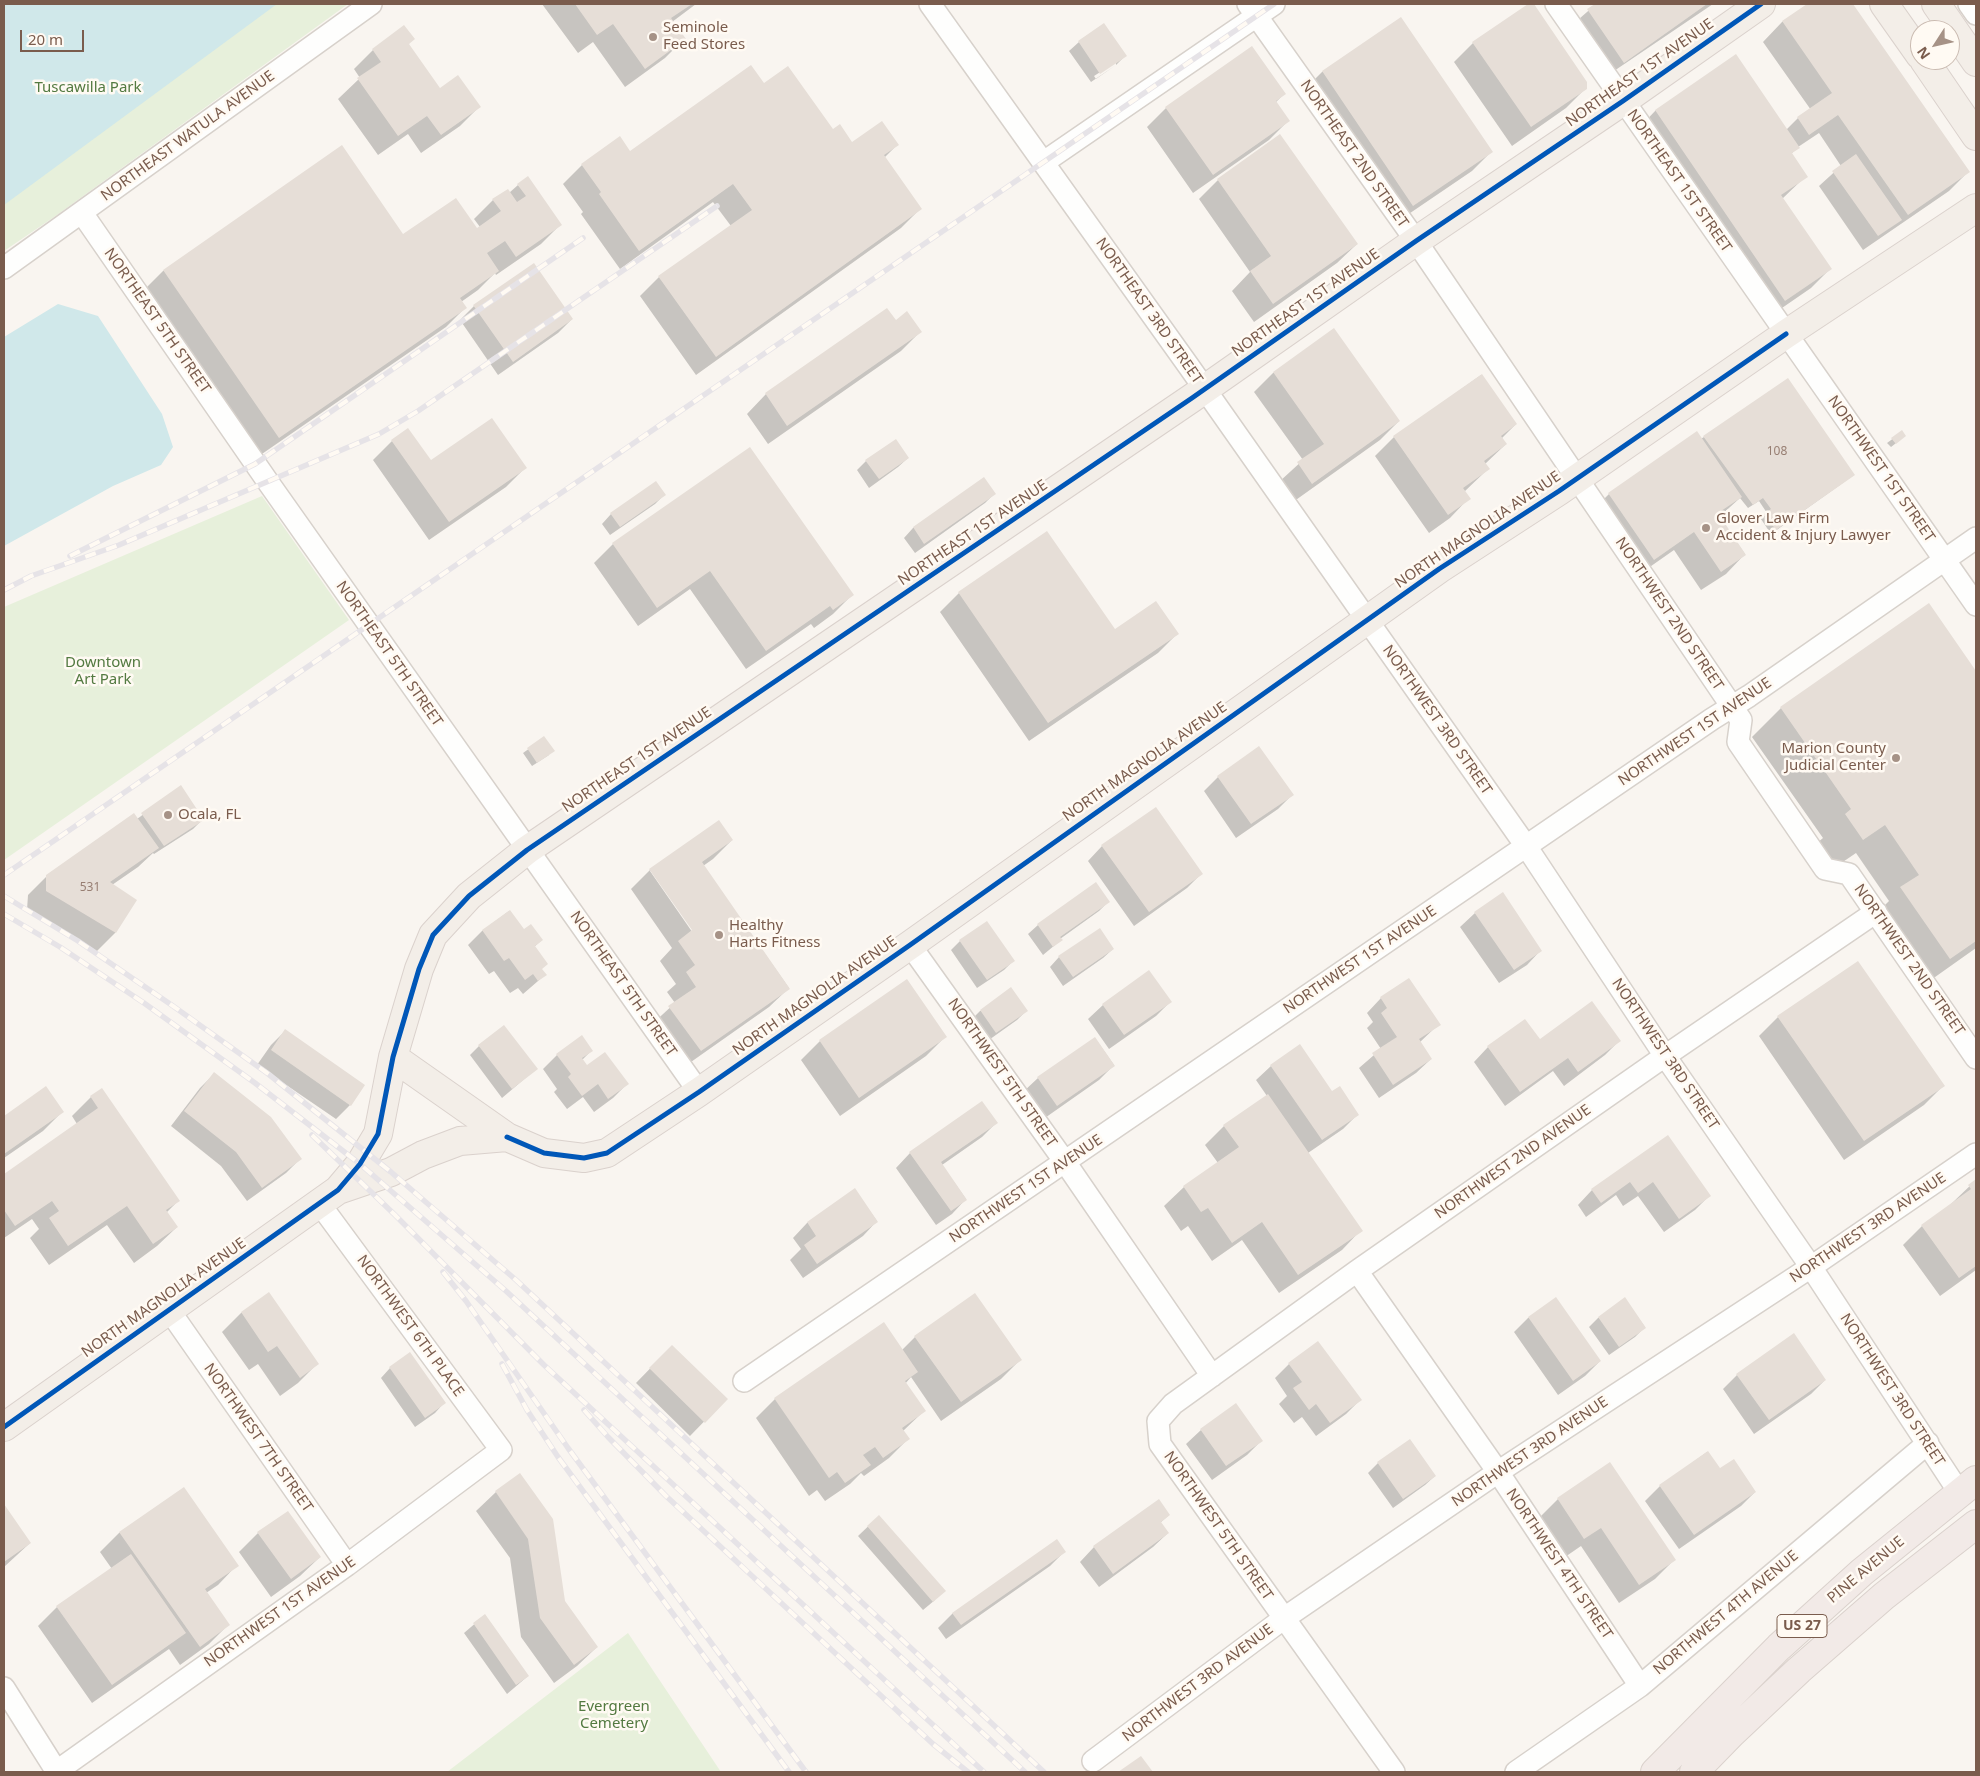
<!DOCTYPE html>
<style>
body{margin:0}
#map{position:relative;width:1980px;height:1776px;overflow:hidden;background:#f9f5f0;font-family:"Noto Sans",sans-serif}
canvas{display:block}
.frame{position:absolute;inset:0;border:5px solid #7a5c4d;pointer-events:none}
.north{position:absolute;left:1910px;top:20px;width:50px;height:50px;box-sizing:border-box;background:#fffaf3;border:1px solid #cabbb1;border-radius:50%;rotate:235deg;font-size:14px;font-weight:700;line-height:20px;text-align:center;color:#7a5c4d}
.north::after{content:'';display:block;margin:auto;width:18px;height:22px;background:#a69286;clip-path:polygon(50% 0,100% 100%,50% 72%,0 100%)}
.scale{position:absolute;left:20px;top:30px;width:64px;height:22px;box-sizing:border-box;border:2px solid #7a5c4d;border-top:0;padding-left:6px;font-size:15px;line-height:18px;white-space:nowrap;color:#7a5c4d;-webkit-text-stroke:4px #fffaf3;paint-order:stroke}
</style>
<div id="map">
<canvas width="1980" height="1776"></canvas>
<div class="frame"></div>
<div class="north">N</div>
<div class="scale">20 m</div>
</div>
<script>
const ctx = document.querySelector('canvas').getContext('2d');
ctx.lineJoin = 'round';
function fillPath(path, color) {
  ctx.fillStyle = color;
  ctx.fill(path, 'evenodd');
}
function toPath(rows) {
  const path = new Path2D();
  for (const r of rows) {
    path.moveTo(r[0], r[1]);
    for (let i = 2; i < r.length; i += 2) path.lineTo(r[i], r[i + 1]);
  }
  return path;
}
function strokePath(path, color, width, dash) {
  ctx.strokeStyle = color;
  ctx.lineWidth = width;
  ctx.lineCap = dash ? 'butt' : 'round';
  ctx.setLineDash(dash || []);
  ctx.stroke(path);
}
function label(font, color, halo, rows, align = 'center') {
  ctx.font = font + ' "Noto Sans",sans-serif';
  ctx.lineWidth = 5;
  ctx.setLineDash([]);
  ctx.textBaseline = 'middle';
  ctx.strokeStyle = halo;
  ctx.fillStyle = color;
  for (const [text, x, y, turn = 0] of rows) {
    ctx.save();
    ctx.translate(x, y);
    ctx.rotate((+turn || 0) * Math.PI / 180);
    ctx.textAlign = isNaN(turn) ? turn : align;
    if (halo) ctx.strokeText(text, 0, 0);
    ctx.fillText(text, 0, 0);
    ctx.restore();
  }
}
const green = toPath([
 [4,4,348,4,57,215,4,251],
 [262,496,349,620,4,860,4,607],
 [628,1633,721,1772,447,1772]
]);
const water = toPath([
 [4,4,277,4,4,205],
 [58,304,98,316,162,414,173,447,161,465,113,486,4,546,4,337]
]);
const shadow = toPath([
 [542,4,696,4,672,22,684,39,665,58,625,87,593,42,578,53],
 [1530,4,1532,4,1586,82,1586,88,1566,108,1512,146,1454,62,1473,43],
 [1594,4,1713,4,1614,71,1579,19,1595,5],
 [1809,4,1852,4,1968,172,1949,191,1863,250,1819,186,1841,166,1819,133,1798,147,1791,154,1806,176,1782,199,1830,269,1811,288,1766,319,1637,130,1656,110,1786,130,1798,118,1811,110,1763,42,1782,22],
 [1401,19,1491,152,1472,171,1394,224,1303,91,1322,72],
 [1079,42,1125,56,1116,65,1091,82,1069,51],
 [1116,62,1116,65,1096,79,1094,76],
 [408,45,440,90,479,107,460,126,421,153,408,134,378,155,338,99,360,78,354,69,373,50],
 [764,85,852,144,897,145,884,158,920,209,901,228,696,375,640,296,659,277,731,226,713,202,620,269,581,214,583,212,563,184,582,165,630,153],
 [1284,94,1275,103,1288,121,1269,140,1193,193,1147,127,1166,108],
 [1280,136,1357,244,1337,263,1254,322,1232,291,1250,272,1199,199,1218,180],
 [342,147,403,236,477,229,480,227,474,219,493,200,509,193,518,185,560,225,541,244,496,275,495,273,478,290,461,302,465,308,446,327,259,456,144,290,163,271],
 [474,306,572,319,558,333,498,375,460,320],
 [887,309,895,321,920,332,901,351,768,444,747,414,766,394],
 [1334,330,1399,421,1380,440,1293,502,1279,482,1303,460,1254,392,1273,373],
 [1481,375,1516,424,1502,438,1506,444,1485,464,1488,469,1464,492,1469,498,1450,518,1429,533,1375,456,1394,437],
 [1902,432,1900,440,1891,447,1887,443],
 [1704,437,1854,475,1771,534,1761,519,1767,513,1759,501,1748,508,1740,498,1719,517,1745,554,1726,574,1701,590,1674,550,1634,578,1590,513,1609,494],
 [392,441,431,462,525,468,506,487,429,540,373,460],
 [908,458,898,467,869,488,857,470,866,461],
 [984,479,994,494,985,503,915,553,904,538,913,528],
 [664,495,655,504,610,535,602,524,611,514],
 [613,544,852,595,833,614,814,628,811,624,746,669,690,589,638,626,594,563],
 [959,593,1114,631,1177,634,1158,653,1029,741,940,612],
 [1929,605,1976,673,1976,948,1921,987,1873,917,1889,901,1856,853,1834,868,1817,843,1823,838,1752,737,1781,708],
 [544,738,549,755,532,766,523,753],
 [1218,777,1292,795,1278,809,1236,838,1204,791],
 [181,787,202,820,193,829,154,854,153,853,138,867,112,885,135,901,115,933,96,952,27,910,28,895,47,876,137,819],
 [732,840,713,859,703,866,789,988,769,1007,681,1069,650,1026,675,1003,667,992,676,984,660,961,672,948,631,889,650,870],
 [650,871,653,871,697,935,695,936],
 [1102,846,1202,873,1187,888,1134,926,1088,861],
 [1108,902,1099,911,1060,939,1061,940,1043,955,1028,934,1038,925],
 [509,911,524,931,542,940,534,947,541,970,545,975,523,994,518,988,510,993,494,971,489,974,468,945,482,931],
 [1475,913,1541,950,1527,965,1499,983,1460,927],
 [960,941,1013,961,1004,970,977,988,951,950],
 [1113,949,1103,958,1063,986,1050,967,1059,957],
 [1409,979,1439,1024,1419,1043,1431,1059,1416,1073,1379,1098,1359,1068,1381,1049,1367,1028,1373,1022,1367,1013,1381,998],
 [1170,1002,1156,1016,1109,1049,1088,1019,1103,1005],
 [980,1011,1026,1011,1017,1020,986,1042,971,1020],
 [1778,1017,1943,1086,1924,1105,1844,1160,1759,1036],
 [1525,1020,1540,1040,1619,1041,1605,1055,1564,1086,1553,1071,1505,1106,1474,1062,1488,1047],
 [285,1031,350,1105,336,1119,257,1065,271,1045],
 [945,1037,926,1056,840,1116,801,1060,820,1041],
 [1095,1038,1114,1065,1099,1080,1042,1120,1023,1092,1038,1078],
 [479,1046,536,1069,502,1098,470,1055],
 [1300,1046,1332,1093,1358,1114,1343,1129,1308,1153,1361,1230,1342,1250,1279,1293,1242,1240,1212,1261,1188,1226,1181,1231,1164,1206,1184,1187,1218,1163,1205,1145,1224,1126,1267,1096,1256,1080,1271,1066],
 [591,1051,582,1060,587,1067,627,1084,613,1098,594,1112,583,1097,567,1109,554,1092,557,1089,543,1069,557,1055],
 [214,1074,300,1159,286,1173,247,1201,221,1166,171,1126,200,1088],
 [46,1088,62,1112,43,1131,4,1158,4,1118],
 [102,1090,178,1201,166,1213,177,1227,157,1246,134,1263,107,1225,49,1265,30,1238,39,1229,32,1219,4,1238,4,1175,77,1124,72,1116,91,1097],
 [996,1123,982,1137,942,1165,966,1199,952,1214,936,1225,896,1168,910,1153],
 [1667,1137,1709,1196,1695,1210,1664,1232,1638,1196,1623,1206,1616,1195,1586,1217,1578,1205,1592,1190],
 [1976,1180,1976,1270,1940,1296,1903,1245,1922,1226,1950,1205],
 [855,1190,877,1221,863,1236,803,1278,790,1260,801,1249,793,1238,807,1223],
 [269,1294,317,1364,298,1383,280,1396,258,1364,249,1370,222,1332,241,1313],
 [1556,1299,1600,1361,1585,1376,1558,1395,1514,1332,1528,1318],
 [1625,1299,1645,1327,1635,1337,1609,1355,1589,1327,1598,1318],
 [915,1337,1021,1359,1001,1379,941,1421,911,1377,905,1384,924,1411,903,1431,908,1439,889,1458,864,1476,861,1473,850,1484,825,1501,817,1490,809,1496,756,1418,775,1399,902,1350],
 [1318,1343,1360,1400,1346,1414,1316,1436,1302,1417,1294,1423,1279,1404,1287,1396,1275,1378,1289,1364],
 [672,1346,726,1399,690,1436,636,1383],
 [390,1368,444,1403,435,1413,415,1427,381,1378],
 [1737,1375,1825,1380,1811,1394,1754,1434,1723,1389],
 [1201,1430,1261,1441,1247,1455,1212,1480,1186,1444],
 [1410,1440,1435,1476,1425,1485,1393,1508,1368,1473,1378,1463],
 [1707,1452,1720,1470,1755,1492,1741,1506,1679,1549,1645,1501,1660,1486],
 [520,1475,563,1601,597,1647,577,1666,554,1683,521,1637,510,1558,476,1511,496,1492],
 [183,1489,237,1565,218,1585,206,1593,228,1625,209,1644,180,1665,169,1649,92,1703,38,1626,57,1607,112,1569,100,1552,119,1533],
 [1558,1499,1674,1560,1655,1579,1619,1603,1581,1546,1565,1557,1539,1518],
 [4,1506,30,1543,4,1567],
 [1169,1515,1160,1523,1168,1533,1153,1547,1099,1587,1080,1562,1094,1547],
 [879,1516,935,1600,923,1610,858,1536],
 [258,1533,320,1557,300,1576,271,1597,239,1552],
 [1064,1552,1050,1566,946,1639,938,1628,953,1613],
 [485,1615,528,1676,507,1694,464,1633]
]);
const building = toPath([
 [575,4,692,4,671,18,686,39,645,69,613,24,597,35],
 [1528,4,1534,4,1587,82,1587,89,1531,127,1472,42],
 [1595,4,1707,4,1624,63,1587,9],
 [1807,4,1853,4,1970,172,1908,215,1838,115,1809,135,1797,117,1832,93,1782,21],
 [1401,17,1493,152,1413,206,1322,71],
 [1104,23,1127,56,1100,74,1078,41],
 [404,25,415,39,409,44,440,88,458,75,481,107,441,135,427,116,398,136,357,78,381,62,372,49],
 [1252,46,1286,94,1276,101,1290,121,1213,175,1165,107],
 [1736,54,1800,148,1792,153,1808,177,1781,195,1832,269,1785,301,1655,110],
 [751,65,764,83,788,66,833,129,840,124,852,142,882,121,899,145,884,155,922,209,716,357,658,276,752,210,733,184,639,251,599,194,601,192,581,164,620,136,630,151],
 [1280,134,1358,244,1273,304,1250,271,1271,256,1217,179],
 [342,145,403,234,456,198,477,228,501,211,492,199,508,189,517,202,526,196,517,184,528,176,562,225,516,257,505,241,487,253,499,271,460,298,467,308,279,438,163,270],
 [1856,154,1902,220,1878,236,1832,171],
 [534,263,573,319,513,362,473,305],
 [887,308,896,320,907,311,922,332,787,426,765,393],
 [1334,328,1400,421,1312,484,1297,462,1324,444,1273,372],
 [1482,374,1517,424,1501,436,1507,444,1484,461,1490,469,1463,488,1471,499,1448,515,1393,436],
 [1788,378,1855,475,1776,530,1764,514,1771,509,1763,498,1753,505,1703,436],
 [492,418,527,468,449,522,391,440,408,428,431,460],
 [1902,430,1906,436,1896,444,1891,438],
 [1697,431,1742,497,1718,513,1746,555,1721,572,1694,532,1654,560,1608,493],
 [896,439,909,458,879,479,865,460],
 [750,447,854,595,833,610,830,606,766,651,710,571,657,608,612,543],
 [984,477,996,494,924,544,913,527],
 [656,481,666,495,620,527,610,513],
 [1047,531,1115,629,1156,601,1179,634,1048,723,958,592],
 [1929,603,1976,671,1976,941,1950,959,1900,887,1919,875,1885,825,1863,840,1845,814,1851,809,1780,707],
 [544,736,555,751,537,763,527,748],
 [1259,746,1294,795,1251,824,1217,776],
 [181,785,204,820,164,846,141,813],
 [1156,807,1203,874,1149,912,1101,845],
 [134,813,159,848,110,882,137,900,116,933,46,891,46,875],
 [719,820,733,840,702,862,790,989,701,1051,668,1006,696,987,686,972,695,965,678,941,692,930,649,869],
 [1096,882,1110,902,1060,937,1063,940,1053,947,1037,924],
 [1503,892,1542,951,1514,970,1474,912],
 [510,910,524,929,531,924,543,940,535,946,548,964,542,969,547,975,538,981,533,974,525,980,509,958,504,961,482,930],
 [987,921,1015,961,987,980,959,940],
 [1100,928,1114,949,1073,977,1058,956],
 [1858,961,1945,1086,1864,1141,1777,1016],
 [1149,970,1172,1002,1124,1035,1102,1004],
 [1409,978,1441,1025,1419,1039,1432,1059,1393,1085,1372,1053,1397,1037,1381,1013,1387,1008,1380,997],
 [907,979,947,1037,859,1098,819,1040],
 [1011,987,1028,1011,996,1033,980,1010],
 [1592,1001,1621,1041,1578,1072,1568,1058,1520,1092,1487,1046,1525,1019,1540,1039],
 [504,1025,538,1069,512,1089,478,1045],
 [285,1029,365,1085,351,1106,271,1050],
 [582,1035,593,1051,582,1058,587,1065,605,1052,629,1084,608,1099,598,1084,582,1096,568,1077,571,1074,556,1054],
 [1095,1037,1115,1066,1057,1106,1037,1077],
 [1300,1044,1332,1091,1340,1086,1359,1115,1322,1140,1270,1065],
 [214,1072,271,1117,302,1159,262,1188,236,1152,184,1111],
 [46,1086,64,1112,4,1154,4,1116],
 [102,1088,180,1201,166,1210,178,1227,153,1244,127,1206,68,1246,49,1218,59,1211,52,1201,15,1226,4,1210,4,1174,98,1108,90,1096],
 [1268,1094,1363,1231,1298,1275,1262,1222,1232,1243,1208,1208,1201,1212,1183,1186,1239,1147,1223,1125],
 [982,1101,998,1123,941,1162,967,1200,951,1211,909,1152],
 [1668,1135,1711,1196,1679,1219,1653,1182,1638,1193,1630,1182,1601,1203,1591,1189],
 [1976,1179,1976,1266,1959,1278,1921,1225,1971,1189,1968,1185],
 [855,1188,878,1222,817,1264,804,1245,816,1236,807,1222],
 [269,1292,319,1364,300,1378,277,1346,268,1352,241,1312],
 [975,1293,1022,1360,961,1402,914,1336],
 [1556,1297,1601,1361,1573,1381,1528,1317],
 [1625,1297,1646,1328,1619,1347,1598,1317],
 [884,1322,918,1372,905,1381,926,1411,902,1428,910,1439,883,1458,875,1447,863,1455,871,1465,845,1483,837,1472,829,1478,774,1398],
 [1794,1333,1826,1380,1769,1420,1736,1374],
 [1318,1341,1362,1400,1330,1423,1316,1404,1309,1410,1293,1388,1302,1382,1288,1363],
 [672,1345,728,1399,705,1423,649,1368],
 [410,1352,446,1403,425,1418,389,1367],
 [1236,1403,1263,1441,1226,1466,1200,1429],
 [1410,1439,1436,1476,1403,1499,1377,1462],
 [1708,1451,1720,1468,1734,1459,1756,1492,1694,1535,1659,1485],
 [1610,1462,1676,1560,1639,1585,1601,1528,1584,1539,1557,1498],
 [520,1473,553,1519,565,1601,598,1647,574,1665,540,1618,528,1539,495,1491],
 [184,1487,239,1566,205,1589,230,1625,200,1647,119,1532],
 [1159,1499,1170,1515,1161,1522,1169,1533,1113,1574,1093,1546],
 [4,1504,31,1543,4,1562],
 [288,1511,321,1557,291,1579,257,1532],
 [879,1515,946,1591,933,1602,867,1526],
 [1057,1539,1066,1552,961,1625,952,1613],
 [131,1554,186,1633,112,1685,56,1606],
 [485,1614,529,1676,516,1685,473,1623],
 [1141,1756,1153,1772,1118,1772]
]);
const minor = toPath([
 [930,4,1190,368,1526,846,1665,1056,1811,1267,1959,1492],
 [1248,4,1416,241,1741,720,1738,742,1825,869,1849,874,1976,1058],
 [1556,4,1976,605],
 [1969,4,1976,14],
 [1044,162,1274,4],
 [82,213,268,482,699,1092],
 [4,268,371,4],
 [910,945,1065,1162,1212,1376],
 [1357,1271,1498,1472,1640,1686],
 [169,1310,347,1565],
 [744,1381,1712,719,1749,696,1976,538],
 [4,1688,57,1772],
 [1093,1761,1283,1619,1498,1472,1811,1267,1976,1154],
 [57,1771,347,1565,501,1450,319,1203],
 [1394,1772,1160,1444,1158,1421,1173,1404,1357,1271,1665,1056,1876,912],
 [1516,1772,1640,1686,1928,1443]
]);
const major = toPath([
 [1884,4,1920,55],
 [1936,4,1976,62],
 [1924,60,1976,136],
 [393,1057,507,1137],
 [338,1190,360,1164,378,1134,393,1057,419,969,433,935,469,896,527,850,1192,398,1416,241,1623,101,1761,4],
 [4,1427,338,1190,391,1172,423,1155,460,1141,507,1137,544,1153,584,1158,607,1153,699,1092,910,945,1439,569,1559,491,1786,334,1976,208]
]);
const highway = toPath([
 [1655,1772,1779,1647,1862,1572,1976,1480],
 [1694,1772,1732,1733,1799,1670,1884,1596,1976,1524]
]);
const rail = toPath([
 [70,556,255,464,583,238],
 [4,590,31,576,119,545,379,434,418,411,717,206],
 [4,875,1274,4],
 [4,896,78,941,173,1006,267,1073,391,1172,516,1280,1044,1772],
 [4,914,60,947,144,1003,255,1083,360,1164,506,1291,1025,1772],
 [312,1135,395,1215,544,1365,984,1772],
 [443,1272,466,1301,568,1448,806,1772],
 [502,1364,527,1410,558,1457,789,1772],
 [584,1410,608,1437,666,1496,933,1744,968,1772]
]);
const cycleway = toPath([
 [507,1137,544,1153,584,1158,607,1153,699,1092,910,945,1439,569,1559,491,1786,334],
 [4,1427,338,1190,360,1164,378,1134,393,1057,419,969,433,935,469,896,527,850,1192,398,1416,241,1623,101,1761,4]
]);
const markers = [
 [653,37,5,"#a69286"],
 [1706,528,5,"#a69286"],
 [1896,758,5,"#a69286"],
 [168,815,5,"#a69286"],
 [719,935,5,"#a69286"]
];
const numberNames = [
 ["108",1777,452],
 ["531",90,888]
];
const shields = [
 [1802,1626,50]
];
const shieldNames = [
 ["US 27",1802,1626]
];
const poiNames = [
 ["Seminole",663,28],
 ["Feed Stores",663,45],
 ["Glover Law Firm",1716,519],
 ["Accident & Injury Lawyer",1716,536],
 ["Marion County",1886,749,"right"],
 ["Judicial Center",1886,766,"right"],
 ["Ocala, FL",178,815],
 ["Healthy",729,926],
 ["Harts Fitness",729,943]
];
const streetNames = [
 ["NORTHEAST 1ST AVENUE",1640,73,-35],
 ["NORTHEAST WATULA AVENUE",188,136,-36],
 ["NORTHEAST 2ND STREET",1354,154,55],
 ["NORTHEAST 1ST STREET",1679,181,55],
 ["NORTHEAST 1ST AVENUE",1306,303,-35],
 ["NORTHEAST 3RD STREET",1149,311,55],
 ["NORTHEAST 5TH STREET",157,321,55],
 ["NORTHWEST 1ST STREET",1881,469,55],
 ["NORTH MAGNOLIA AVENUE",1478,530,-34],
 ["NORTHEAST 1ST AVENUE",973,533,-34],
 ["NORTHWEST 2ND STREET",1669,614,56],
 ["NORTHEAST 5TH STREET",389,654,55],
 ["NORTHWEST 3RD STREET",1437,720,55],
 ["NORTHWEST 1ST AVENUE",1695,732,-34],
 ["NORTHEAST 1ST AVENUE",637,760,-34],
 ["NORTH MAGNOLIA AVENUE",1145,762,-35],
 ["NORTHWEST 1ST AVENUE",1360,960,-34],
 ["NORTHWEST 2ND STREET",1909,960,55],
 ["NORTHEAST 5TH STREET",623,984,55],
 ["NORTH MAGNOLIA AVENUE",815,996,-35],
 ["NORTHWEST 3RD STREET",1665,1054,56],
 ["NORTHWEST 5TH STREET",1002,1073,55],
 ["NORTHWEST 2ND AVENUE",1513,1162,-35],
 ["NORTHWEST 1ST AVENUE",1026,1189,-34],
 ["NORTHWEST 3RD AVENUE",1868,1228,-34],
 ["NORTH MAGNOLIA AVENUE",164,1298,-35],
 ["NORTHWEST 6TH PLACE",410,1326,54],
 ["NORTHWEST 3RD STREET",1892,1390,57],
 ["NORTHWEST 7TH STREET",258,1438,55],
 ["NORTHWEST 3RD AVENUE",1530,1452,-34],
 ["NORTHWEST 5TH STREET",1218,1526,55],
 ["NORTHWEST 4TH STREET",1559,1564,56],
 ["PINE AVENUE",1866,1570,-40],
 ["NORTHWEST 1ST AVENUE",280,1612,-35],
 ["NORTHWEST 4TH AVENUE",1726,1613,-40],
 ["NORTHWEST 3RD AVENUE",1198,1683,-37]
];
const parkNames = [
 ["Tuscawilla Park",88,88],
 ["Downtown",103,663],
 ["Art Park",103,680],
 ["Evergreen",614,1707],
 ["Cemetery",614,1724]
];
fillPath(green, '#e7f0db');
fillPath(water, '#d0e8ea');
fillPath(shadow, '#0003');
fillPath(building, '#e6ded7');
strokePath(minor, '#d7d1cb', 24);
strokePath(major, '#dad1cc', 30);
strokePath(highway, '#dad1cc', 30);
strokePath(minor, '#fefefd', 21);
strokePath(major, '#f3eee8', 28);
strokePath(highway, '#f2eae7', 28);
strokePath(rail, '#e6e3e7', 5.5);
strokePath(rail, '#fffaf3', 4, [11]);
strokePath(cycleway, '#0057b8', 5);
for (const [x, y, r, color] of markers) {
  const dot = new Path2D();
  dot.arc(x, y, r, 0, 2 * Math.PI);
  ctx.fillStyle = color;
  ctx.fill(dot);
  strokePath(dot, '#fffaf3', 2);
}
label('12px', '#977e72', null, numberNames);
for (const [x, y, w] of shields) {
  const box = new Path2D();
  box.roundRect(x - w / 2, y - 11.5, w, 23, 4);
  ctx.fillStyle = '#fffaf3';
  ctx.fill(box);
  strokePath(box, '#7a5c4d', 1);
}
label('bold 14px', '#7a5c4d', null, shieldNames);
label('15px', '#7a5c4d', '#fffaf3', poiNames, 'left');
label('15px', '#7a5c4d', '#fffaf3', streetNames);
label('15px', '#537a41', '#fffaf3', parkNames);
</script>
